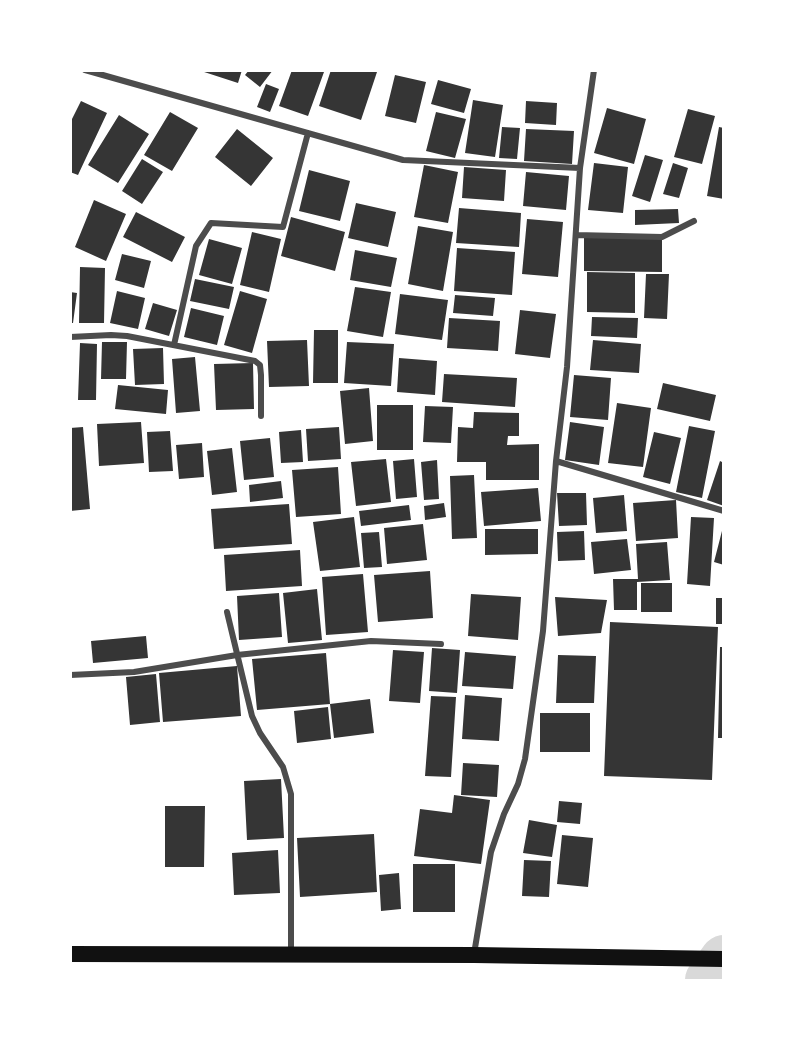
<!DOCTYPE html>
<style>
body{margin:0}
#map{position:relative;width:794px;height:1051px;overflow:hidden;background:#fff;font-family:Arial,sans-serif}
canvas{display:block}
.frame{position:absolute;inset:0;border:72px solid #fff;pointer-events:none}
</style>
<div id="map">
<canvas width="794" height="1051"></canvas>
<div class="frame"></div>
</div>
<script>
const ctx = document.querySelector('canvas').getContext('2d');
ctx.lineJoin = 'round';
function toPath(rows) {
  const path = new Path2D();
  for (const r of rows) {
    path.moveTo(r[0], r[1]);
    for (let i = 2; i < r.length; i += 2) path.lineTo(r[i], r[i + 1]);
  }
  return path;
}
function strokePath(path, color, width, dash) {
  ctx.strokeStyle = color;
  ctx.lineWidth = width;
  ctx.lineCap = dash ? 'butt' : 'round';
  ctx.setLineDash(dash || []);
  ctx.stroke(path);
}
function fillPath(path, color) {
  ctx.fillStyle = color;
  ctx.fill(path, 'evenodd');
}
const river = toPath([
 [709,980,724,959]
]);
const building = toPath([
 [198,70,242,70,238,83],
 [249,70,273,70,260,87,245,75],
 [292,70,324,72,308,116,279,106],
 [331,70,377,72,361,120,319,106],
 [395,75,426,82,416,123,385,116],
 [438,80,471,89,464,113,431,104],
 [266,84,279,89,270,112,257,107],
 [473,100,503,105,495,157,465,153],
 [81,101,107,113,78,175,70,172,70,123],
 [526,101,557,103,556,125,525,123],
 [607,108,646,119,634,164,594,153],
 [688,109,715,116,702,164,674,157],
 [170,112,198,128,172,171,144,155],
 [436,112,466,119,455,158,426,151],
 [119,115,149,134,118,183,88,165],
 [502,127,520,128,517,159,499,158],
 [719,127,724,128,724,199,707,196],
 [237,129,273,158,251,186,215,157],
 [526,129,574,131,572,164,524,161],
 [645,155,663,160,650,202,632,196],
 [142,159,163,172,142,204,122,191],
 [594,163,628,167,623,213,588,210],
 [673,163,688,168,679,198,663,194],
 [424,165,458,172,448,223,414,217],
 [464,167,506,170,504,201,462,198],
 [309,170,350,181,340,221,299,211],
 [526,172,569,176,566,210,523,206],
 [94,200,126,214,106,261,75,247],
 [356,203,396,212,388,247,348,238],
 [459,208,521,213,519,247,456,243],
 [678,209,679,223,635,225,635,210],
 [136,212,185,237,172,262,123,237],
 [291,217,345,232,335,271,281,256],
 [527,219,563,222,558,277,522,274],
 [418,226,453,232,443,291,408,284],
 [252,232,281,239,269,292,240,285],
 [584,237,662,238,662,272,584,271],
 [209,239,242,248,232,284,199,275],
 [457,248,515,252,512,295,454,291],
 [355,250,397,258,391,287,350,280],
 [122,254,151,261,144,288,115,280],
 [80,267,105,268,104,323,79,323],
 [587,272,635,273,635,313,587,312],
 [646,274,669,274,667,319,644,318],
 [195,279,234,287,229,309,190,301],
 [355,287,391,292,383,337,347,331],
 [117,291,145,298,138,329,110,323],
 [240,291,267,299,252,353,224,345],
 [70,292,77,293,73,323,70,323],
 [400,294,448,300,442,340,395,334],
 [455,295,495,298,493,316,453,313],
 [153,303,177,310,169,336,145,329],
 [191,308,224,316,217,345,184,337],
 [520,310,556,314,550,358,515,354],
 [592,317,638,318,637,338,591,336],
 [449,318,500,321,498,351,447,348],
 [314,330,338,330,338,383,313,383],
 [307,340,309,386,269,387,267,341],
 [593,340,641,344,639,373,590,370],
 [102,342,127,342,126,379,101,379],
 [347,342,394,344,391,386,344,383],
 [80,343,97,344,96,400,78,400],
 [163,348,164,384,135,385,133,349],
 [195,357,200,411,176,413,172,359],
 [399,358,437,361,435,395,397,392],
 [253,363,254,409,216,410,214,364],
 [444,374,517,378,515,407,442,402],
 [574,375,611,378,608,420,570,417],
 [663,383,716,395,710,421,657,409],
 [118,385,168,390,166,414,115,409],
 [369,388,373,441,345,444,340,391],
 [617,403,651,408,643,467,608,463],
 [377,405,413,405,413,450,377,450],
 [425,406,453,407,451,443,423,442],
 [474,412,519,413,519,436,508,436,507,445,539,444,539,480,486,480,486,462,457,462,458,427,473,428],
 [141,422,144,463,99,466,97,424],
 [570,422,604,427,599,465,565,460],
 [689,426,715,431,702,498,676,492],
 [83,427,90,509,70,511,70,428],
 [339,427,341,459,308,461,306,429],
 [301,430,303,462,281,463,279,432],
 [170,431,173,471,149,472,147,432],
 [654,432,681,438,670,484,643,477],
 [270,438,274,477,244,480,240,441],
 [202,443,204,477,179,479,176,445],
 [232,448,237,492,212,495,207,451],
 [386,459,391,502,356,506,351,462],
 [414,459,417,497,396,499,393,461],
 [437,460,439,499,424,500,421,462],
 [720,461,724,463,724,506,707,500],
 [338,467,341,514,296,517,292,470],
 [474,475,477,538,452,539,450,476],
 [281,481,283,498,250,502,249,485],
 [538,488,541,521,484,526,481,492],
 [557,493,586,493,587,525,559,526],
 [624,495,627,531,596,533,593,498],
 [676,500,678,538,636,541,633,503],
 [444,503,446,517,425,520,424,506],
 [289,504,292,544,214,549,211,509],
 [409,505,411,520,361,526,359,511],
 [354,517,360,567,320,571,313,522],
 [691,517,714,518,710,586,687,584],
 [423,524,427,560,387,564,384,528],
 [723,527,724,527,724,565,714,562],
 [485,529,538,529,538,554,485,555],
 [584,531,585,560,558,561,557,532],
 [379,532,382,567,364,568,361,533],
 [627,539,631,570,594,574,591,542],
 [667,542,670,580,637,582,637,610,614,610,613,579,638,579,636,544],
 [300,550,302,586,226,591,224,555],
 [430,571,433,618,378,622,374,575],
 [363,574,368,632,326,635,322,577],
 [641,583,672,583,672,612,641,612],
 [317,589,322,640,288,643,283,593],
 [279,593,282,637,239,640,237,596],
 [471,594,521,597,518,640,468,636],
 [555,597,607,600,601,633,558,636],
 [716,598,724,598,724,624,716,624],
 [610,622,718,627,712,780,604,776],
 [146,636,148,658,93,663,91,641],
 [720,647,724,647,724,738,718,738],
 [432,648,460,650,457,693,429,691],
 [393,650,424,652,420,703,389,701],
 [465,652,516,656,513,689,462,686],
 [326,653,330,704,257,710,252,659],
 [558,655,596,656,594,703,556,703],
 [237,666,241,716,163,722,159,673],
 [156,674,160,722,130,725,126,677],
 [465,695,502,698,499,741,462,739],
 [431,696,456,697,451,777,425,776],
 [370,699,374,733,334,738,330,704],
 [328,707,331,739,297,743,294,711],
 [540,713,590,713,590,752,540,752],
 [463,763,499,765,497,797,461,795],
 [281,779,284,838,247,840,244,781],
 [454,795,490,800,481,864,414,856,420,809,452,813],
 [559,801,582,803,580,824,557,822],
 [165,806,205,806,204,867,165,867],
 [529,820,557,825,552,857,523,853],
 [374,834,377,892,300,897,297,838],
 [562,835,593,838,588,887,557,884],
 [278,850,280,893,234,895,232,853],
 [524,860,551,861,549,897,522,896],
 [413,864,455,864,455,912,413,912],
 [399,873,401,909,381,911,379,875]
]);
const minor = toPath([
 [85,70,403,160,580,168],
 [576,235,662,237,694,221],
 [70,337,111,335,127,336,255,361,260,365,261,375,261,416],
 [174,345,196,246,211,223,283,227,308,133],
 [556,461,724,511],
 [227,612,252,716,260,733,283,767,291,794,291,955],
 [70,675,134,672,237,655,371,641,441,644],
 [474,954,491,852,504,814,518,784,525,759,543,631,556,461,567,367,580,168,594,70]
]);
const trunk = toPath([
 [70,954,474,955,724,959]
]);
strokePath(river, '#d9d9d9', 48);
fillPath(building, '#353535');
strokePath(minor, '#4c4c4c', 6);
strokePath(trunk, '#111', 16);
</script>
